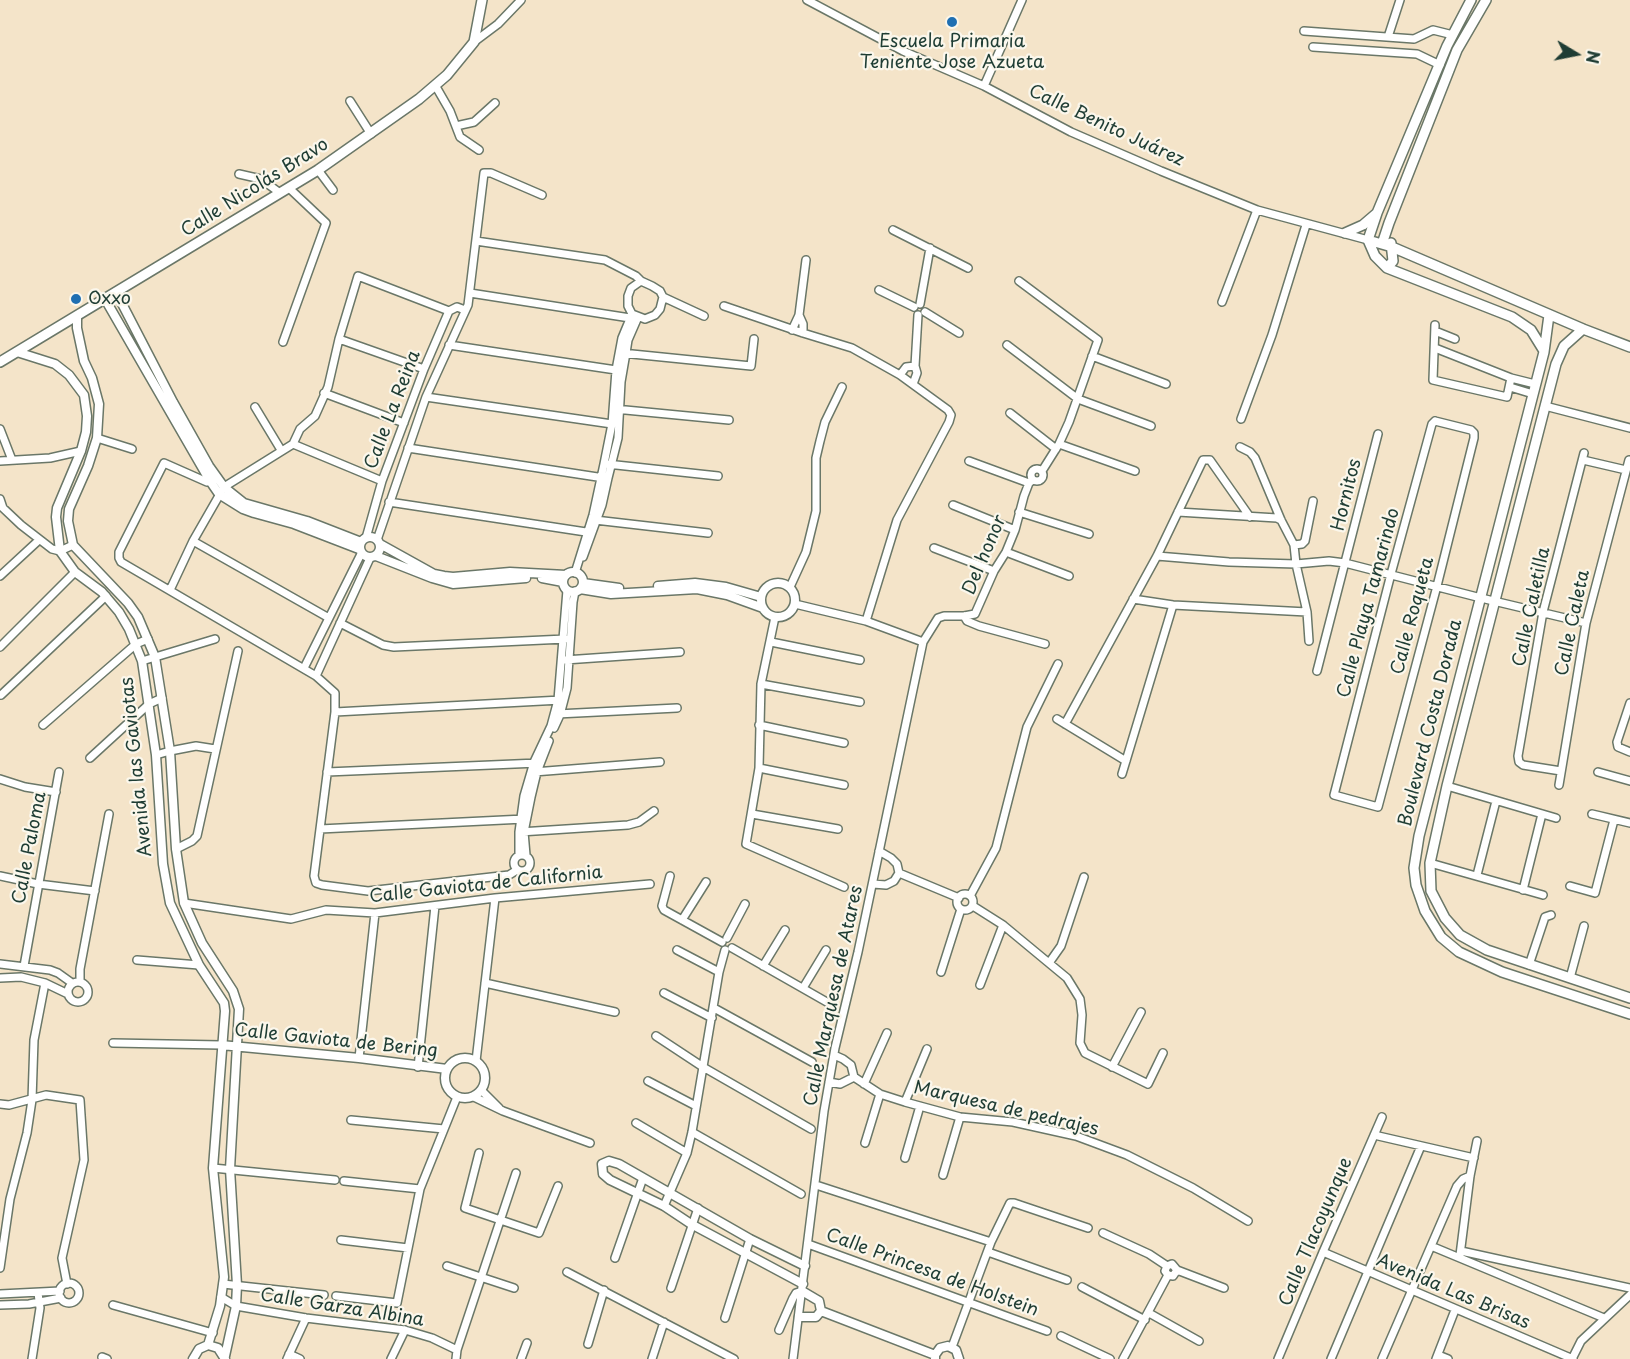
<!DOCTYPE html>
<meta charset="utf-8">
<style>
body{margin:0}
#map{position:relative;width:1630px;height:1359px;overflow:hidden;background:#f4e4c9;font-family:"Playpen Sans",sans-serif}
canvas{display:block}
.north{position:absolute;left:1546px;top:24px;width:60px;height:60px;-webkit-text-stroke:4px #fbf7ec;paint-order:stroke;rotate:100deg;font-size:16px;font-weight:700;line-height:24px;text-align:center;color:#1f3d34}
.north::after{content:'';display:block;margin:auto;width:21px;height:27px;background:#1f3d34;clip-path:polygon(50% 0,100% 100%,50% 72%,0 100%)}
</style>
<div id="map">
<canvas width="1630" height="1359"></canvas>
<div class="north">N</div>
</div>
<script>
const ctx = document.querySelector('canvas').getContext('2d');
ctx.lineJoin = 'round';
function toPath(rows) {
  const path = new Path2D();
  for (const r of rows) {
    if (r.length === 3) {
      path.moveTo(r[0] + r[2], r[1]);
      path.arc(r[0], r[1], r[2], 0, 2 * Math.PI);
      continue;
    }
    path.moveTo(r[0], r[1]);
    for (let i = 2; i < r.length; i += 2) path.lineTo(r[i], r[i + 1]);
  }
  return path;
}
function strokePath(path, color, width, dash) {
  ctx.strokeStyle = color;
  ctx.lineWidth = width;
  ctx.lineCap = dash ? 'butt' : 'round';
  ctx.setLineDash(dash || []);
  ctx.stroke(path);
}
function label(font, color, halo, rows, align = 'center') {
  ctx.font = font + ' "Playpen Sans",sans-serif';
  ctx.lineWidth = 4.5;
  ctx.setLineDash([]);
  ctx.textBaseline = 'middle';
  ctx.strokeStyle = halo;
  ctx.fillStyle = color;
  for (const [text, x, y, turn = 0] of rows) {
    ctx.save();
    ctx.translate(x, y);
    ctx.rotate((+turn || 0) * Math.PI / 180);
    ctx.textAlign = isNaN(turn) ? turn : align;
    if (halo) ctx.strokeText(text, 0, 0);
    ctx.fillText(text, 0, 0);
    ctx.restore();
  }
}
const minor = toPath([
 [807,0,903,51,984,86,1071,132,1161,171,1257,210,1368,240],
 [1304,31,1414,39,1433,30,1453,35],
 [1388,37,1400,0],
 [474,42,498,24,521,0],
 [1313,47,1417,54,1440,65],
 [435,85,450,111,460,137,479,150],
 [984,86,1022,0],
 [350,101,371,134],
 [456,126,474,122,495,103],
 [318,170,333,190],
 [239,174,261,179,280,193],
 [893,230,968,268],
 [476,241,605,260,636,276,641,281,652,286,660,291,663,297,704,316],
 [641,281,631,288,628,296,628,306,632,314,645,319,655,315,660,309,663,297],
 [1019,281,1098,340,1069,422,1059,444,1042,471],
 [879,290,914,307],
 [470,293,630,318],
 [1222,302,1257,210],
 [920,304,930,248],
 [724,306,803,333,852,348,900,375,948,410,951,415,949,422,897,520,866,621],
 [925,312,959,333],
 [799,315,803,324,803,333],
 [1435,325,1433,380,1507,397,1511,378],
 [792,330,799,315,806,260],
 [1435,331,1455,339],
 [339,339,424,369],
 [283,342,326,223,289,188],
 [449,345,616,370],
 [1007,345,1078,399,1151,426],
 [1435,348,1511,378,1535,384],
 [622,353,751,366,754,339],
 [1092,356,1166,384],
 [900,375,906,367,915,366],
 [913,384,917,373,915,366,918,315],
 [1510,387,1533,394],
 [324,393,404,423],
 [426,397,612,424],
 [1545,406,1630,428],
 [255,407,281,450],
 [615,409,729,420],
 [1010,413,1056,449],
 [1241,419,1272,335,1306,225],
 [1435,421,1471,430,1474,433,1474,438,1437,586,1378,807,1334,795,1391,574,1432,424,1435,421],
 [0,429,12,460],
 [97,438,132,449],
 [293,444,382,481],
 [1059,444,1135,471],
 [1240,447,1250,452,1255,458,1281,520,1294,545,1296,564,1307,612,1309,641],
 [408,448,604,478],
 [1583,460,1626,470],
 [0,461,50,458,81,451],
 [969,461,1029,483],
 [607,464,718,476],
 [1037,475,6],
 [210,481,207,482,164,463,119,552,119,558,121,562,316,676,335,693,335,712,314,876,316,883,322,885,368,891,509,875,517,870],
 [0,499,3,508,21,525,52,549,60,551,73,545],
 [389,502,586,532],
 [953,505,1015,530],
 [1019,512,1089,534],
 [1178,512,1277,518,1281,520],
 [595,520,708,533],
 [366,538,382,481,424,369,449,311,457,307,465,310],
 [377,540,426,397,468,305,484,173,491,173,542,195],
 [193,541,329,618],
 [1294,545,1302,544,1305,541,1313,501],
 [934,548,994,571],
 [1006,552,1069,576],
 [1157,556,1229,562,1296,564,1329,561,1345,563,1481,598,1586,623],
 [583,557,602,505,608,478,618,438,621,382,626,353,628,340,638,317],
 [575,573,593,515,604,464,612,424,616,370,622,338,632,314],
 [0,576,39,540],
 [790,587,806,552,816,511,816,458,820,441,825,422,842,387],
 [170,590,193,541,224,487,293,444,300,429,315,416,328,387,339,339,358,276,449,311],
 [1133,599,1173,605,1307,612],
 [795,604,866,621,923,642],
 [964,616,967,621,979,626,1045,644],
 [775,617,761,684,759,768,746,844,844,887],
 [340,623,383,645,394,647,565,639],
 [771,642,860,660],
 [0,647,75,572],
 [565,660,680,652],
 [142,661,215,639],
 [304,668,361,554],
 [1317,671,1378,434],
 [316,676,370,558],
 [761,684,860,702],
 [1,695,106,596],
 [1630,703,1617,742,1618,747,1630,752],
 [335,712,561,700],
 [557,714,677,708],
 [1057,719,1126,761],
 [1065,724,1157,556,1203,460,1210,460,1250,517],
 [43,725,136,644,148,639],
 [759,725,844,743],
 [554,728,560,715,567,688,573,602,575,591],
 [156,755,170,751,196,746,215,749],
 [90,758,149,704,162,698],
 [759,768,844,785],
 [1561,771,1523,765,1519,762,1518,756,1543,612,1584,453],
 [327,772,538,763],
 [534,772,660,762],
 [1598,772,1630,781],
 [1122,774,1173,605],
 [0,779,25,787,56,792],
 [1559,785,1586,623,1629,460],
 [1447,786,1556,818],
 [752,814,838,829],
 [1592,814,1630,823],
 [320,829,524,819],
 [520,832,628,825,639,822,654,811],
 [176,849,192,841,197,836,238,651],
 [522,863,8],
 [519,855,519,832,524,796,534,762,551,726,558,700,567,590],
 [526,855,524,832,531,797,537,772,549,741],
 [1430,863,1543,895],
 [899,873,959,898],
 [1477,875,1496,801],
 [0,876,38,884,95,891],
 [670,876,662,906,664,910,722,942],
 [873,884,886,885,894,881,899,873,897,864,891,858,879,851],
 [1570,886,1595,893,1614,820],
 [1523,890,1542,814],
 [965,902,8],
 [970,896,996,848,1027,727,1058,664],
 [184,903,291,919,326,910,375,913,495,898,650,884],
 [973,906,1003,925,1067,978,1080,999,1082,1015,1080,1043,1085,1053,1148,1084,1163,1053],
 [682,920,706,882],
 [727,938,745,904],
 [732,948,832,1005],
 [677,950,719,972],
 [137,960,199,965],
 [1049,963,1061,946,1084,877],
 [0,964,50,970,58,973,72,983],
 [1529,965,1545,917,1551,915],
 [24,966,59,772],
 [763,966,785,930],
 [941,972,961,909],
 [0,978,21,977,45,983,68,994],
 [1570,978,1584,926],
 [80,981,80,969,109,814],
 [78,992,10],
 [485,983,615,1012],
 [980,985,1003,925],
 [803,988,826,950],
 [664,993,712,1018],
 [714,1008,812,1062],
 [656,1036,703,1067,811,1129],
 [113,1043,221,1045],
 [834,1055,843,1059,851,1065,854,1077],
 [359,1058,375,913],
 [476,1061,495,898],
 [418,1067,435,906],
 [1112,1067,1141,1012],
 [854,1077,880,1094,905,1102,960,1117,1013,1122,1076,1136,1127,1155,1193,1188,1248,1221],
 [648,1081,696,1106],
 [829,1082,840,1084,854,1077],
 [864,1084,887,1033],
 [482,1091,499,1108],
 [474,1097,503,1111,590,1143],
 [905,1102,927,1049],
 [0,1104,9,1105,46,1095,80,1100,84,1160,62,1258,67,1284],
 [351,1120,444,1129],
 [636,1123,687,1153],
 [692,1132,801,1194],
 [1374,1135,1474,1158],
 [865,1143,880,1094],
 [479,1153,465,1208,539,1233,558,1186],
 [905,1158,920,1106],
 [213,1168,335,1180],
 [943,1175,960,1117],
 [344,1181,420,1189],
 [816,1185,991,1242],
 [664,1206,687,1153,692,1132,719,972,725,950],
 [1103,1233,1149,1254,1167,1266],
 [341,1240,408,1248],
 [808,1244,1047,1331],
 [1431,1246,1604,1318],
 [1461,1251,1630,1288],
 [988,1252,1067,1280],
 [1323,1252,1573,1359],
 [1460,1255,1470,1176,1477,1141],
 [615,1258,643,1178],
 [447,1266,514,1288],
 [0,1268,10,1199,27,1133,32,1100,34,1040,45,983],
 [1177,1270,1173,1276,1168,1275,1165,1271,1167,1266,1172,1264,1177,1270,1224,1288],
 [567,1272,734,1359],
 [69,1293,10],
 [223,1284,324,1295],
 [1082,1287,1145,1320],
 [671,1288,698,1208],
 [0,1294,60,1291],
 [336,1296,397,1303,420,1189,457,1097],
 [221,1297,236,1306,306,1318,405,1330,432,1338,457,1350],
 [0,1305,29,1304,61,1298],
 [113,1305,213,1333],
 [1149,1313,1199,1341],
 [725,1318,750,1239],
 [779,1330,793,1298,796,1293,802,1291],
 [1061,1336,1110,1359],
 [588,1344,604,1290],
 [952,1347,991,1242,1010,1203,1014,1203,1088,1228],
 [289,1354,300,1359],
 [1438,1355,1448,1359],
 [102,1357,107,1359],
 [32,1359,40,1308,38,1293],
 [287,1359,306,1318],
 [391,1359,405,1330],
 [456,1359,457,1350,516,1173],
 [521,1359,527,1343],
 [652,1359,664,1322],
 [793,1359,824,1111,835,1048,858,952,923,642,938,618,944,616,964,616,975,614,994,571,1006,552,1015,530,1024,496,1029,483,1033,480],
 [1123,1359,1168,1275],
 [1278,1359,1323,1252,1382,1117],
 [1331,1359,1421,1146],
 [1382,1359,1457,1186,1463,1179,1470,1176],
 [1436,1359,1455,1310],
 [1572,1359,1581,1341,1630,1295]
]);
const tertiary = toPath([
 [116,292,173,402,209,466,224,487,244,503,307,521,361,542],
 [105,299,210,481,219,494,243,509,254,513,294,524,359,549],
 [77,316,77,328,84,361,92,378,99,404,97,438,88,466,69,509,68,521,73,545,128,603,138,617,155,657,170,751,176,849,184,903,202,943,233,991,239,1009,230,1169,237,1285,236,1306,225,1356],
 [17,352,55,364,69,375,84,395,87,416,86,432,81,451,57,508,56,517,60,551,75,572,102,592,119,612,129,629,142,661,156,755,163,864,170,903,199,965,224,1003,225,1011,213,1168,224,1277,220,1306,208,1345],
 [370,547,10],
 [380,544,434,574,444,576,453,577,510,572,566,575],
 [376,556,432,578,453,584,526,578],
 [573,582,10],
 [542,578,563,582],
 [778,600,17],
 [583,583,619,588],
 [658,586,695,583,726,587,761,597],
 [580,589,611,594,697,589,727,595,763,608],
 [221,1045,359,1058,447,1069],
 [465,1078,20],
 [803,1284,691,1224,664,1206,610,1180,603,1174,602,1164,609,1161,619,1164,750,1239,805,1266],
 [802,1291,819,1301,821,1311],
 [821,1311,935,1355],
 [799,1317,816,1317,821,1311],
 [193,1359,199,1349,208,1345,218,1348,225,1359],
 [935,1359,935,1355,940,1348,948,1346,956,1350,959,1359]
]);
const secondary = toPath([
 [1345,233,1363,225,1377,213],
 [1368,240,1392,247,1583,329,1630,347],
 [1368,240,1377,213,1447,46,1471,0],
 [1368,240,1375,256,1387,268,1512,317,1531,330,1544,351],
 [1382,244,1389,223,1457,50,1486,0],
 [1387,268,1393,261,1391,243],
 [1549,315,1544,352,1419,836,1414,868,1416,885,1425,911,1441,937,1459,952,1502,972,1630,1014],
 [1583,329,1564,346,1556,364,1447,786,1430,863,1431,891,1445,918,1460,935,1487,950,1630,998],
 [0,362,318,170,419,99,447,75,474,42,482,0]
]);
const markers = [
 [952,22,6,"#1f6fb2"],
 [76,299,6,"#1f6fb2"]
];
const poiNames = [
 ["Escuela Primaria",952,42],
 ["Teniente Jose Azueta",952,63],
 ["Oxxo",88,299,"left"]
];
const streetNames = [
 ["Calle Benito Juárez",1106,126,25],
 ["Calle Nicolás Bravo",255,188,-32],
 ["Calle La Reina",393,410,-69],
 ["Hornitos",1347,495,-76],
 ["Del honor",985,555,-67],
 ["Calle Playa Tamarindo",1369,603,-75],
 ["Calle Caletilla",1532,607,-78],
 ["Calle Roqueta",1413,616,-75],
 ["Calle Caleta",1573,623,-78],
 ["Boulevard Costa Dorada",1431,723,-76],
 ["Avenida las Gaviotas",137,767,-96],
 ["Calle Paloma",30,848,-79],
 ["Calle Gaviota de California",486,885,-6],
 ["Calle Marquesa de Atares",834,996,-78],
 ["Calle Gaviota de Bering",336,1041,6],
 ["Marquesa de pedrajes",1006,1109,13],
 ["Calle Tlacoyunque",1316,1232,-67],
 ["Calle Princesa de HoIstein",932,1273,20],
 ["Avenida Las Brisas",1453,1292,23],
 ["Calle Garza Albina",342,1308,9]
];
strokePath(minor, '#6a7768', 10);
strokePath(tertiary, '#6a7768', 11);
strokePath(secondary, '#6a7768', 12);
strokePath(minor, '#fff', 7);
strokePath(tertiary, '#fff', 8);
strokePath(secondary, '#fff', 9);
for (const [x, y, r, color] of markers) {
  const dot = new Path2D();
  dot.arc(x, y, r, 0, 2 * Math.PI);
  ctx.fillStyle = color;
  ctx.fill(dot);
  strokePath(dot, '#fbf7ec', 2);
}
label('18px', '#1f3d34', '#fbf7ec', poiNames);
label('18px', '#1f3d34', '#fbf7ec', streetNames);
</script>
